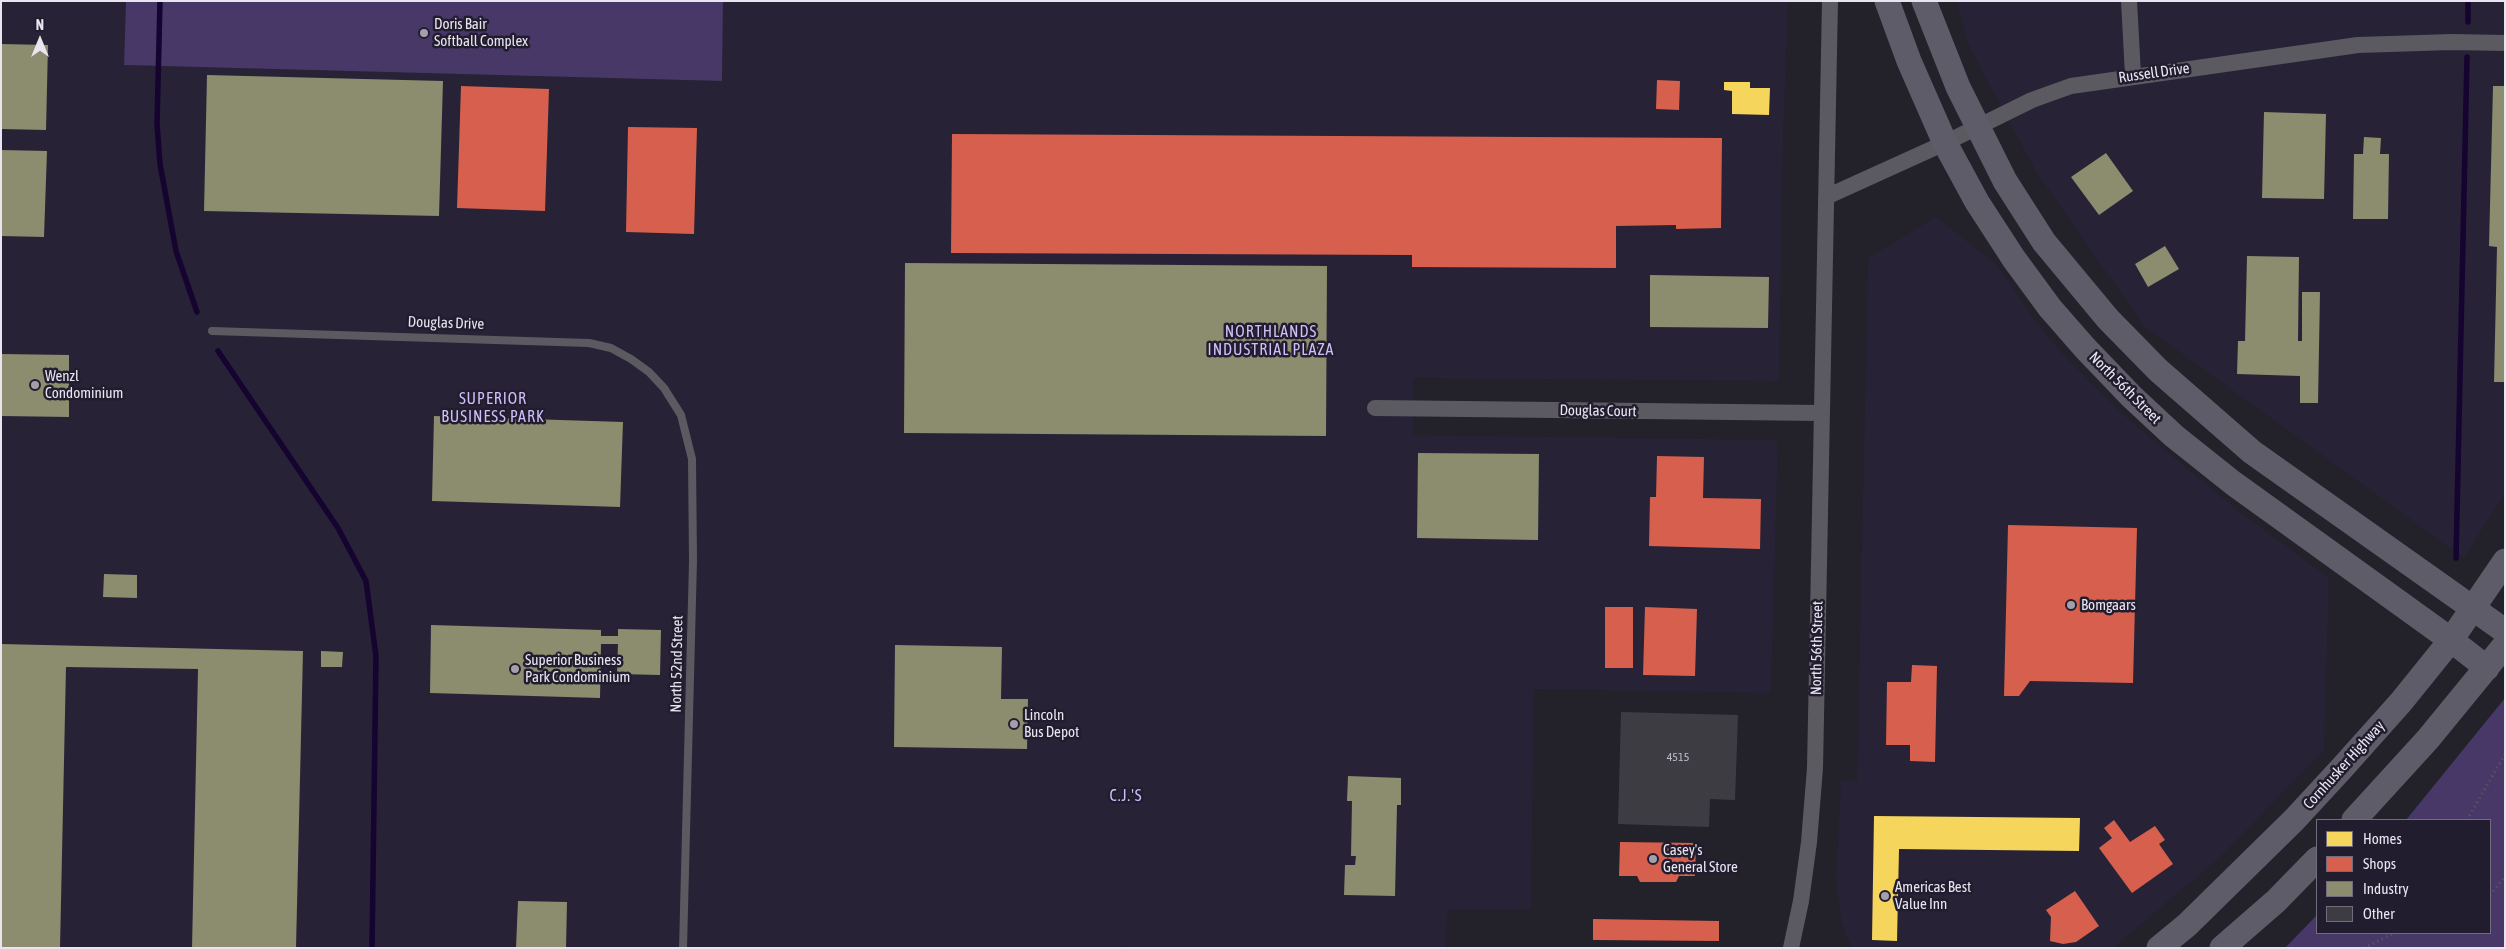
<!DOCTYPE html>
<style>
body{margin:0}
#map{position:relative;width:2506px;height:949px;overflow:hidden;background:#23212a;font-family:"Asap Condensed",sans-serif}
canvas{display:block}
.frame{position:absolute;inset:0;border:2px solid #e8e5f1;pointer-events:none}
.legend{position:absolute;left:2316px;top:819px;width:175px;height:115px;box-sizing:border-box;background:#221d2e;border:1px solid #716d7c;margin:0;padding:6px 9px;list-style:none;font-size:15px;color:#e8e5f1}
.legend li{display:flex;align-items:center;gap:10px;height:25px}
.legend b{width:25px;border:1px solid #716d7c}
.north{position:absolute;left:15px;top:15px;width:50px;height:50px;-webkit-text-stroke:4px #221d2e;paint-order:stroke;rotate:0deg;font-size:14px;font-weight:700;line-height:20px;text-align:center;color:#e8e5f1}
.north::after{content:'';display:block;margin:auto;width:18px;height:22px;background:#e8e5f1;clip-path:polygon(50% 0,100% 100%,50% 72%,0 100%)}
</style>
<div id="map">
<canvas width="2506" height="949"></canvas>
<div class="frame"></div>
<ul class="legend">
<li><b style="height:14px;background:#f6d55c"></b>Homes</li>
<li><b style="height:14px;background:#d6604d"></b>Shops</li>
<li><b style="height:14px;background:#8c8c6e"></b>Industry</li>
<li><b style="height:14px;background:#3e3c43"></b>Other</li>
</ul>
<div class="north">N</div>
</div>
<script>
const ctx = document.querySelector('canvas').getContext('2d');
ctx.lineJoin = 'round';
function fillPath(path, color) {
  ctx.fillStyle = color;
  ctx.fill(path, 'evenodd');
}
function toPath(rows) {
  const path = new Path2D();
  for (const r of rows) {
    path.moveTo(r[0], r[1]);
    for (let i = 2; i < r.length; i += 2) path.lineTo(r[i], r[i + 1]);
  }
  return path;
}
function strokePath(path, color, width, dash) {
  ctx.strokeStyle = color;
  ctx.lineWidth = width;
  ctx.lineCap = dash ? 'butt' : 'round';
  ctx.setLineDash(dash || []);
  ctx.stroke(path);
}
function label(font, color, halo, rows, align = 'center') {
  ctx.font = font + ' "Asap Condensed",sans-serif';
  ctx.lineWidth = 5;
  ctx.setLineDash([]);
  ctx.textBaseline = 'middle';
  ctx.strokeStyle = halo;
  ctx.fillStyle = color;
  for (const [text, x, y, turn = 0] of rows) {
    ctx.save();
    ctx.translate(x, y);
    ctx.rotate((+turn || 0) * Math.PI / 180);
    ctx.textAlign = isNaN(turn) ? turn : align;
    if (halo) ctx.strokeText(text, 0, 0);
    ctx.fillText(text, 0, 0);
    ctx.restore();
  }
}
const built = toPath([
 [1,1,126,1,124,65,722,81,723,1,1788,1,1783,139,1779,381,1413,378,1413,435,1778,440,1771,693,1534,689,1531,910,1447,910,1446,948,1127,948,1126,945,1117,948,1,948],
 [1956,1,2505,1,2505,493,2464,558,2144,326,2035,170,1968,44],
 [1936,217,1997,265,2035,321,2070,362,2127,418,2236,509,2329,578,2324,750,2219,858,2113,948,1851,948,1841,920,1836,879,1841,781,1857,780,1868,258]
]);
const green = toPath([
 [126,1,723,1,722,81,124,65],
 [2505,698,2505,948,2285,948,2317,915,2317,933,2490,933,2490,820,2406,820]
]);
const homes = toPath([
 [1724,82,1750,82,1750,88,1770,88,1769,115,1732,114,1732,91,1724,90],
 [1874,816,2080,818,2079,851,1899,849,1897,941,1872,940]
]);
const shops = toPath([
 [1657,80,1680,81,1679,110,1656,109],
 [461,86,549,89,545,211,457,208],
 [628,127,697,128,694,234,626,232],
 [952,134,1722,138,1721,228,1676,229,1676,225,1616,226,1616,268,1412,267,1412,255,951,253],
 [1657,456,1704,457,1703,498,1761,499,1760,549,1649,546,1650,497,1656,497],
 [2008,525,2137,528,2133,683,2030,681,2019,696,2004,696],
 [1605,607,1633,607,1633,668,1605,668],
 [1645,607,1697,609,1695,676,1643,675],
 [1912,665,1937,666,1935,762,1910,761,1910,745,1886,745,1887,682,1911,682],
 [2114,820,2130,842,2155,826,2165,840,2159,844,2173,864,2132,893,2099,848,2112,838,2104,828],
 [1620,842,1696,843,1695,876,1679,876,1676,882,1640,882,1637,876,1619,876],
 [2075,891,2099,926,2076,942,2063,944,2050,941,2051,917,2046,910],
 [1593,919,1719,921,1719,941,1593,940]
]);
const industry = toPath([
 [1,44,48,45,46,130,1,129],
 [207,75,443,81,439,216,204,211],
 [2493,86,2505,86,2505,382,2494,382,2497,247,2489,246],
 [2264,112,2326,114,2324,199,2262,198],
 [2364,137,2381,138,2380,154,2389,154,2388,219,2353,219,2354,154,2363,154],
 [1,150,47,151,44,237,1,236],
 [2106,153,2133,191,2099,215,2071,177],
 [2165,246,2179,269,2148,287,2135,264],
 [2247,256,2299,257,2298,341,2302,341,2302,292,2320,292,2318,403,2300,403,2300,376,2237,374,2238,341,2245,341],
 [905,263,1327,266,1326,436,904,433],
 [1650,275,1769,277,1768,328,1650,327],
 [1,354,69,355,69,417,1,416],
 [434,416,623,422,620,507,432,501],
 [1418,453,1539,454,1538,540,1417,538],
 [104,574,137,575,137,598,103,597],
 [431,625,601,630,601,636,618,636,618,629,661,630,660,675,617,674,618,644,601,644,600,698,430,693],
 [1,644,303,651,296,948,192,948,198,669,66,667,60,948,1,948],
 [895,645,1002,647,1001,699,1028,699,1027,749,894,747],
 [321,651,343,652,342,667,321,667],
 [1348,776,1401,778,1401,805,1397,805,1395,896,1344,895,1345,865,1355,865,1356,856,1351,856,1352,801,1347,801],
 [518,901,567,902,566,948,516,948]
]);
const stream = toPath([
 [160,1,157,124,160,164,176,251,197,312],
 [2468,22,2468,1],
 [218,351,338,528,366,581,376,656,372,948],
 [2456,558,2467,57]
]);
const building = toPath([
 [1621,712,1738,715,1735,800,1710,799,1709,827,1618,824]
]);
const path = toPath([
 [2467,820,2505,754],
 [2490,895,2505,877],
 [2364,948,2394,933]
]);
const service = toPath([
 [212,331,589,343,611,348,631,359,649,372,664,388,681,415,692,459,693,561,683,948]
]);
const minor = toPath([
 [2129,1,2133,75],
 [1826,197,1945,143,2032,100,2071,86,2358,45,2452,42,2505,43],
 [1375,408,1821,413],
 [1791,948,1801,901,1809,842,1815,768,1830,1]
]);
const primary = toPath([
 [1887,1,1909,61,1945,143,1977,202,2014,259,2050,308,2085,348,2131,396,2174,436,2233,483,2451,640,2487,668],
 [1924,1,1958,87,2005,181,2044,242,2108,319,2158,370,2252,452,2505,631],
 [2354,820,2428,739,2505,645],
 [2159,948,2187,925,2294,820,2342,768,2401,702,2451,640,2505,561],
 [2222,948,2276,901,2317,859]
]);
const markers = [
 [424,33,5,"#a3a0ab"],
 [35,385,5,"#a3a0ab"],
 [2071,605,5,"#a3a0ab"],
 [515,669,5,"#a3a0ab"],
 [1014,724,5,"#a3a0ab"],
 [1653,859,5,"#a3a0ab"],
 [1885,896,5,"#a3a0ab"]
];
const numberNames = [
 ["4515",1678,757]
];
const poiNames = [
 ["Doris Bair",434,24],
 ["Softball Complex",434,41],
 ["Wenzl",45,376],
 ["Condominium",45,393],
 ["Bomgaars",2081,605],
 ["Superior Business",525,660],
 ["Park Condominium",525,677],
 ["Lincoln",1024,715],
 ["Bus Depot",1024,732],
 ["Casey's",1663,850],
 ["General Store",1663,867],
 ["Americas Best",1895,887],
 ["Value Inn",1895,904]
];
const streetNames = [
 ["Russell Drive",2154,73,-8],
 ["Douglas Drive",446,323,2],
 ["North 56th Street",2125,388,45],
 ["Douglas Court",1598,411,1],
 ["North 56th Street",1817,648,-89],
 ["North 52nd Street",677,664,-89],
 ["Cornhusker Highway",2344,765,-48]
];
const neighbourhoodNames = [
 ["NORTHLANDS",1271,332],
 ["INDUSTRIAL PLAZA",1271,350],
 ["SUPERIOR",493,399],
 ["BUSINESS PARK",493,417],
 ["C.J.'S",1126,796]
];
fillPath(built, '#282236');
fillPath(green, '#473868');
fillPath(homes, '#f6d55c');
fillPath(shops, '#d6604d');
fillPath(industry, '#8c8c6e');
strokePath(stream, '#150330', 5.5);
fillPath(building, '#3e3c43');
strokePath(path, '#5d5b61', 3, [1, 4]);
strokePath(service, '#5b5a60', 8);
strokePath(minor, '#5b5a60', 16);
strokePath(primary, '#5f5c69', 25);
for (const [x, y, r, color] of markers) {
  const dot = new Path2D();
  dot.arc(x, y, r, 0, 2 * Math.PI);
  ctx.fillStyle = color;
  ctx.fill(dot);
  strokePath(dot, '#221d2e', 2);
}
label('12px', '#bebbc6', null, numberNames);
label('15px', '#e8e5f1', '#221d2e', poiNames, 'left');
label('15px', '#e8e5f1', '#221d2e', streetNames);
ctx.letterSpacing = '1px';
label('16px', '#cebff8', '#221d2e', neighbourhoodNames);
ctx.letterSpacing = '0px';
</script>
